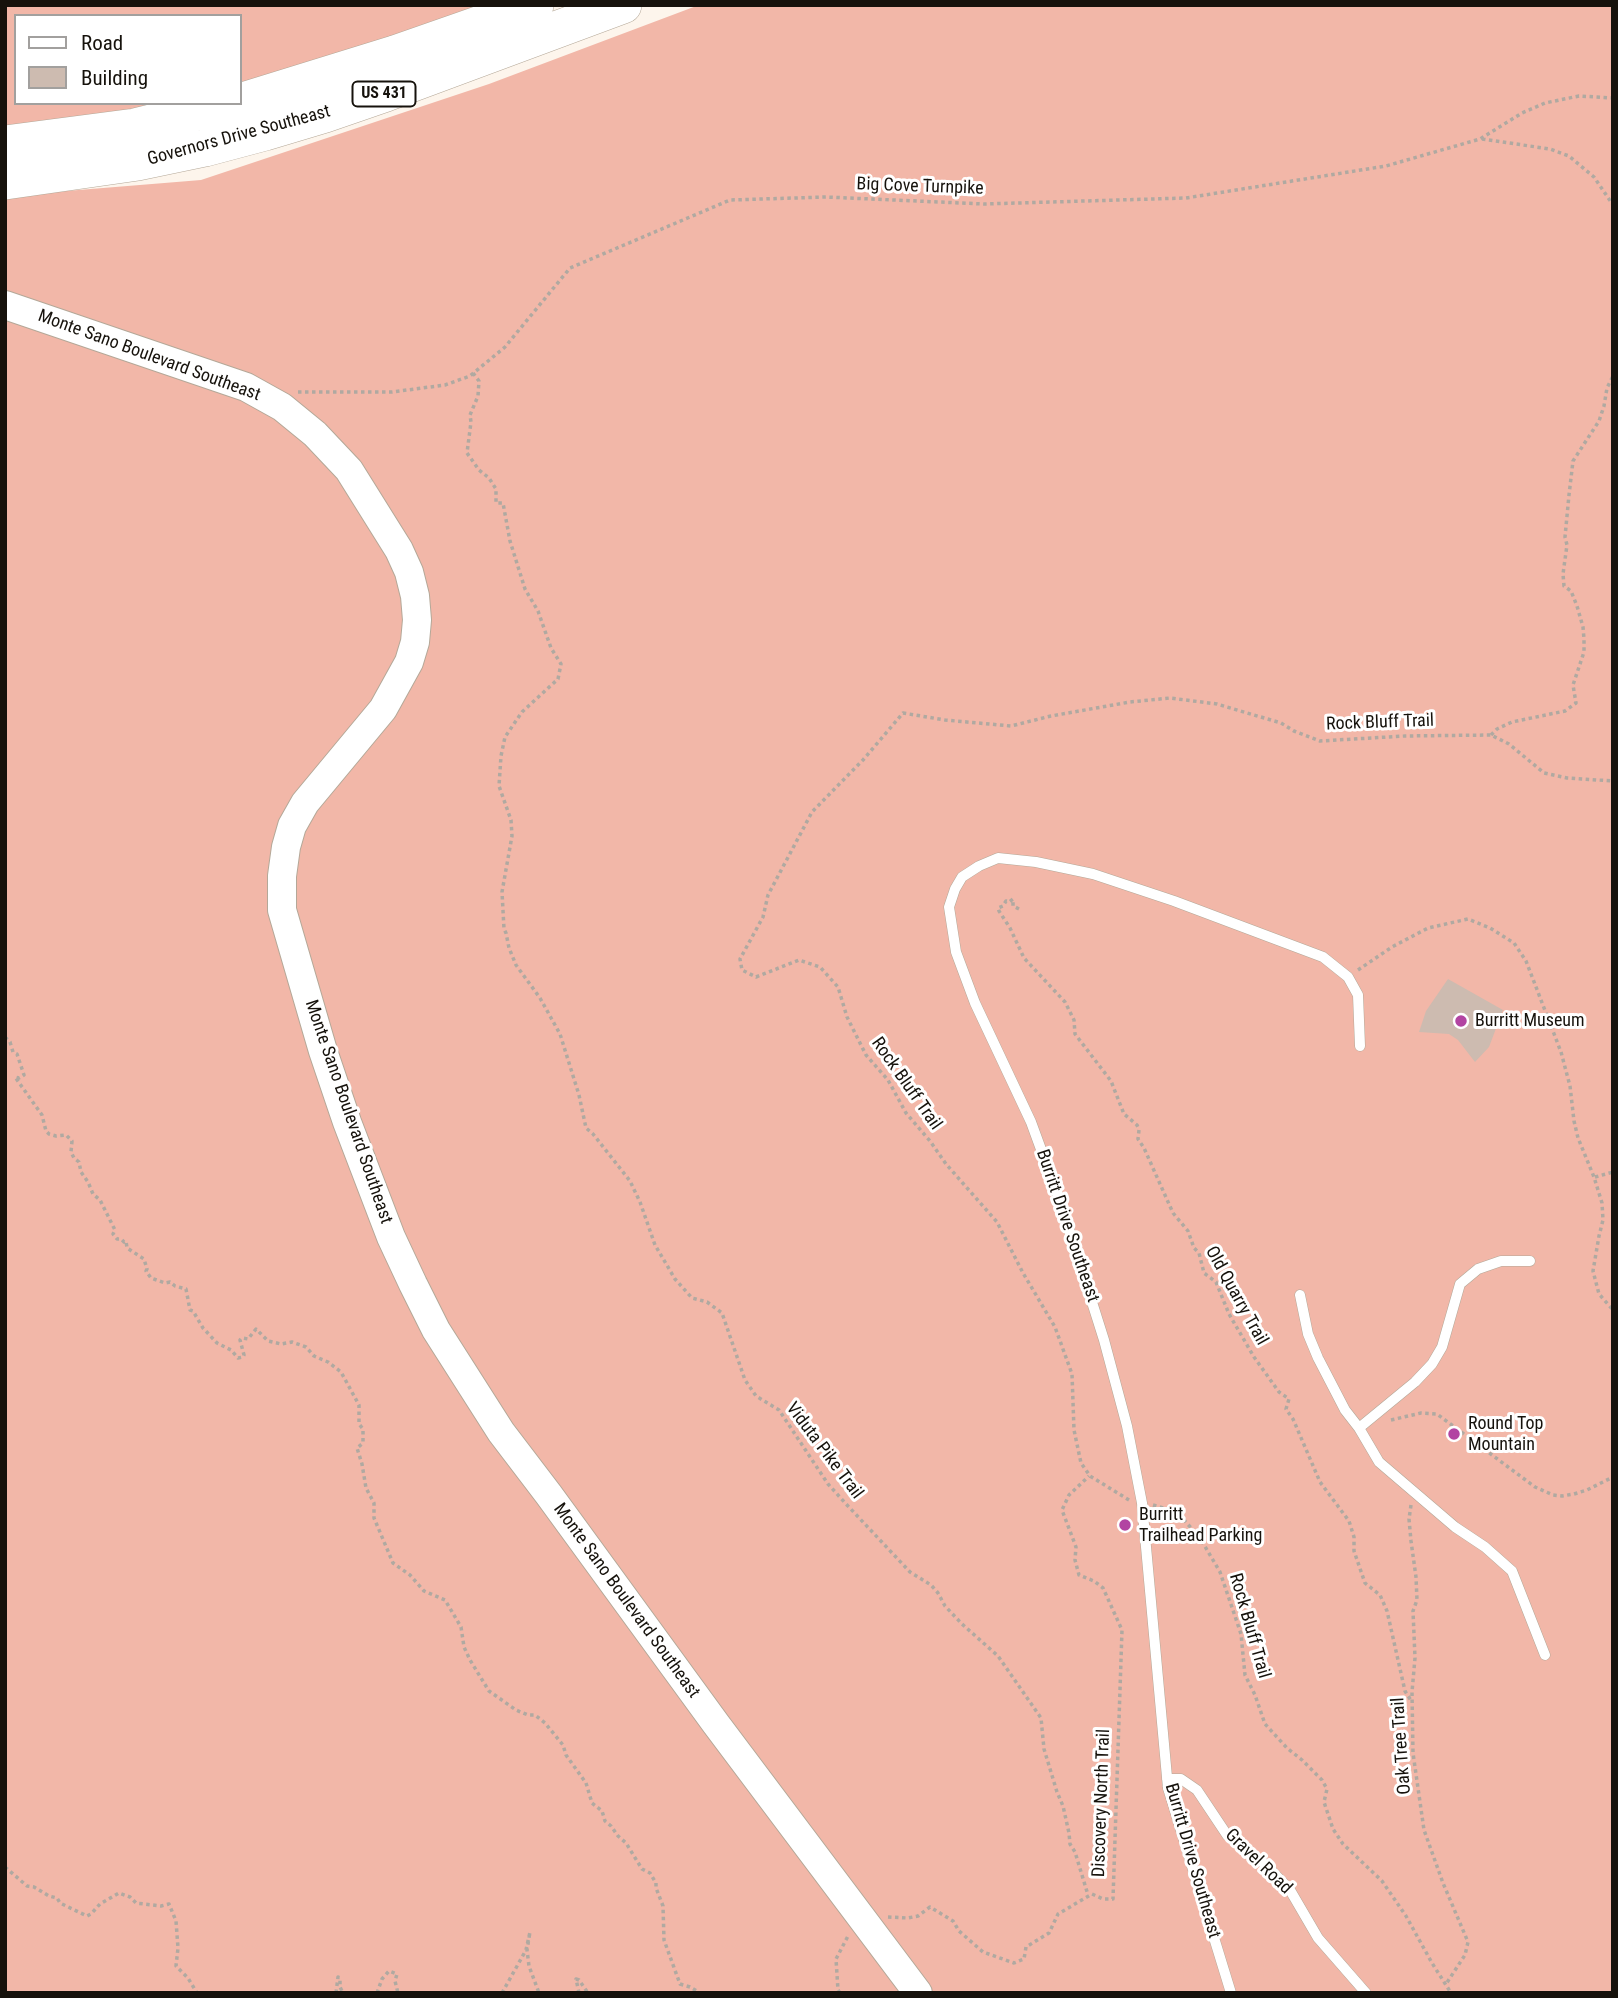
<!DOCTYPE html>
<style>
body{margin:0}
#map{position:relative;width:1618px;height:1998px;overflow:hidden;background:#fdf5ec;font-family:"Roboto Condensed",sans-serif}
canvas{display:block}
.frame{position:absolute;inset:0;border:7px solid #16120c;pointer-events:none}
.legend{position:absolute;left:14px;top:14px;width:228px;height:91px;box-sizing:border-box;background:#fff;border:2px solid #a2a09e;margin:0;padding:9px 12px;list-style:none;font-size:21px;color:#16120c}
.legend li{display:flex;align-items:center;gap:14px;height:35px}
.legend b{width:35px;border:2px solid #a2a09e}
</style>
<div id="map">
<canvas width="1618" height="1998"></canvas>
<div class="frame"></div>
<ul class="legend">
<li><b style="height:9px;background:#fff"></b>Road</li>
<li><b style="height:19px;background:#cdbbb0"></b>Building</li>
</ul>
</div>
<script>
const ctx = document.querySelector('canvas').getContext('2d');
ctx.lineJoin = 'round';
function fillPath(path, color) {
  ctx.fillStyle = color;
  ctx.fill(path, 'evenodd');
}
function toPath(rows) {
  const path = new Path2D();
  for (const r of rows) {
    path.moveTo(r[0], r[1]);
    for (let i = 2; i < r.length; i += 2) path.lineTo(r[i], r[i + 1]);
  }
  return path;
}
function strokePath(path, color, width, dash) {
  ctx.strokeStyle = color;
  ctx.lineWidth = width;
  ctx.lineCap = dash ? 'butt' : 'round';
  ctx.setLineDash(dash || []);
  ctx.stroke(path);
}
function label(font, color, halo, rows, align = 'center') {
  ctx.font = font + ' "Roboto Condensed",sans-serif';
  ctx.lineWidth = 6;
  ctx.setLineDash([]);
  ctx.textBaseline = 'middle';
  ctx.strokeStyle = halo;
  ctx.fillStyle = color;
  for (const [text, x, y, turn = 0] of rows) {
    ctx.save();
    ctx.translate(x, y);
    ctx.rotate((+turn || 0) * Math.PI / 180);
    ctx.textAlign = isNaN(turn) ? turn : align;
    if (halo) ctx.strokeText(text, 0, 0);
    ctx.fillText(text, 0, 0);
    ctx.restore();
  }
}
const forest = toPath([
 [5,5,532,5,240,102,240,16,16,16,16,103,233,103,5,144],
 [699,5,1613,5,1613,1993,5,1993,5,196,201,180,489,84]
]);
const building = toPath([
 [1448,979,1503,1010,1489,1047,1475,1062,1458,1040,1449,1034,1419,1032,1426,1011]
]);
const path = toPath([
 [1482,139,1550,149,1569,156,1594,177,1613,205],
 [473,373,479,381,478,396,470,415,471,422,467,453,479,470,489,478,496,489,496,503,503,503,510,541,525,589,538,611,551,648,561,664,558,679,522,712,505,737,501,756,499,786,511,820,512,836,502,892,504,929,506,933,509,948,516,965,540,998,560,1034,579,1095,586,1128,593,1134,630,1181,640,1202,655,1245,675,1279,692,1298,707,1302,722,1313,745,1380,756,1396,779,1410,828,1484,847,1505,910,1572,931,1585,938,1593,945,1606,962,1624,998,1656,1041,1718,1044,1749,1057,1792,1063,1806,1069,1833,1070,1844,1075,1852,1088,1895],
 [298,392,392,392,445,385,470,376,505,347,570,268,730,200,826,197,984,204,1186,198,1386,166,1480,139,1522,113,1545,103,1579,96,1613,98],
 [1491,735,1497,729,1512,722,1565,711,1576,703,1573,685,1584,652,1584,639,1583,627,1577,606,1571,591,1564,586,1563,574,1567,545,1565,537,1569,495,1573,461,1599,421,1604,406,1607,388,1613,376],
 [1019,909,1013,906,1013,899,1009,902,1006,901,1003,906,998,908,999,911,1010,928,1024,958,1065,1002,1074,1020,1075,1034,1111,1081,1124,1114,1137,1125,1139,1130,1138,1139,1144,1148,1173,1213,1188,1231,1194,1248,1199,1253,1204,1273,1216,1282,1229,1314,1254,1357,1279,1392,1289,1399,1286,1409,1293,1419,1320,1482,1349,1521,1354,1537,1354,1551,1365,1583,1380,1595,1387,1611,1405,1691,1412,1702],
 [1358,970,1392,947,1428,928,1468,919,1490,928,1514,943,1526,961,1561,1052,1570,1086,1574,1121,1578,1138,1594,1177,1602,1203,1603,1220,1599,1236,1593,1271,1599,1294,1613,1310],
 [5,1037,10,1042,13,1052,17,1054,24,1075,19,1078,15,1077,42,1115,46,1131,49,1134,56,1136,66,1135,72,1141,71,1152,74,1158,79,1162,81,1172,88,1182,93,1194,100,1200,115,1230,113,1234,117,1239,121,1239,124,1242,126,1241,127,1248,144,1259,147,1269,146,1271,151,1278,165,1283,170,1282,175,1286,186,1289,190,1310,193,1311,203,1328,217,1343,231,1350,238,1358,243,1357,244,1355,240,1340,242,1338,248,1339,256,1329,268,1341,281,1344,292,1342,306,1347,314,1356,328,1362,341,1372,359,1405,359,1424,363,1429,363,1443,357,1448,362,1464,366,1488,374,1503,374,1518,393,1563,410,1575,424,1591,445,1600,461,1627,464,1647,470,1660,489,1691,516,1710,528,1715,535,1715,545,1723,563,1745,566,1755,586,1783,592,1803,602,1811,605,1821,611,1826,618,1836,626,1843,642,1869,650,1873,656,1883,656,1888,663,1906,664,1940,680,1984,690,1987,700,1993],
 [1595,1177,1613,1172],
 [1391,1420,1421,1413,1437,1414,1535,1487,1553,1495,1562,1496,1574,1494,1587,1490,1613,1477],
 [1129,1500,1090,1476,1081,1463,1074,1430,1072,1374,1055,1327,1023,1273,997,1222,946,1164,930,1141,906,1113,888,1080,866,1055,847,1017,838,987,820,967,799,960,756,977,742,970,740,959,763,917,768,895,812,812,863,760,903,713,945,720,1011,726,1051,716,1130,702,1170,698,1217,704,1281,723,1294,731,1320,741,1405,736,1491,735,1509,744,1544,773,1567,778,1613,781],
 [1153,1505,1177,1512,1200,1538,1220,1572,1241,1634,1245,1675,1255,1695,1265,1724,1287,1748,1302,1760,1322,1780,1327,1789,1324,1802,1333,1829,1343,1844,1382,1881,1406,1916,1432,1963,1451,1993],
 [1411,1505,1409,1519,1411,1541,1416,1577,1417,1600,1413,1611,1415,1658,1412,1692,1413,1753,1424,1830,1443,1883,1468,1942,1465,1955,1446,1984],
 [5,1867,27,1886,34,1887,49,1896,57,1898,60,1903,87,1916,91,1914,100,1904,119,1893,130,1897,136,1903,161,1906,169,1904,176,1921,178,1948,176,1966,188,1978,197,1993],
 [888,1917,908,1918,918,1916,930,1907,953,1921,959,1931,983,1952,1014,1963,1024,1959,1026,1947,1049,1933,1058,1914,1092,1894,1103,1899,1113,1899,1122,1630,1103,1588,1094,1581,1079,1575,1075,1560,1076,1547,1062,1510,1069,1495,1089,1476],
 [336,1993,338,1977,340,1978,340,1987,343,1993],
 [377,1993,382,1979,389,1971,397,1974,395,1981,398,1993],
 [502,1993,526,1950,530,1932,527,1950,529,1966,539,1993],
 [579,1993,576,1979,579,1980,588,1993],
 [840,1993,838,1990,836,1959,848,1936]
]);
const lane = toPath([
 [1300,1295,1308,1334,1318,1358,1345,1410,1359,1428,1379,1462,1455,1527,1485,1547,1512,1571,1545,1655],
 [1359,1428,1415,1382,1432,1364,1442,1347,1460,1284,1478,1269,1501,1261,1530,1261],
 [1167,1779,1181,1779,1197,1790,1227,1835,1267,1866,1290,1890,1318,1938,1366,1993],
 [1231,1993,1168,1788,1142,1503,1127,1426,1104,1340,1061,1204,1031,1122,975,1003,956,952,949,907,955,889,962,877,979,866,998,858,1036,862,1093,874,1174,901,1323,957,1348,977,1358,995,1360,1046]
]);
const secondary = toPath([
 [5,305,246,387,282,407,315,434,349,470,399,550,409,572,415,596,417,620,415,642,409,662,383,709,305,803,292,826,286,847,282,876,282,910,323,1051,347,1122,391,1237,413,1284,436,1330,501,1432,549,1495,716,1724,918,1993]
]);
const highway = toPath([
 [240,102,395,54,535,5],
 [5,144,135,127,233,103],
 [5,181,138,162,205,148,265,132,325,114,386,93,623,5]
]);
const markers = [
 [1461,1021,7,"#b244a2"],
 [1454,1434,7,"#b244a2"],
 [1125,1525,7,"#b244a2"]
];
const shields = [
 [384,94,63]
];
const shieldNames = [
 ["US 431",384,94]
];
const streetNames = [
 ["Governors Drive Southeast",239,136,-15],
 ["Big Cove Turnpike",920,187,2],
 ["Monte Sano Boulevard Southeast",149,356,20],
 ["Rock Bluff Trail",1380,723,-2],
 ["Rock Bluff Trail",906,1084,55],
 ["Monte Sano Boulevard Southeast",348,1112,71],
 ["Burritt Drive Southeast",1067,1226,71],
 ["Old Quarry Trail",1236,1296,61],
 ["Viduta Pike Trail",824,1451,53],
 ["Monte Sano Boulevard Southeast",626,1601,54],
 ["Rock Bluff Trail",1249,1626,74],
 ["Oak Tree Trail",1402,1746,-94],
 ["Discovery North Trail",1102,1803,-88],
 ["Burritt Drive Southeast",1192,1861,74],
 ["Gravel Road",1258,1862,44]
];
const poiNames = [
 ["Burritt Museum",1475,1021],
 ["Round Top",1468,1424],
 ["Mountain",1468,1445],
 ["Burritt",1139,1515],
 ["Trailhead Parking",1139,1536]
];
fillPath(forest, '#f2b7a8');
fillPath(building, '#cdbbb0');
strokePath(lane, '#b4a898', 11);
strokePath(secondary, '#b4a898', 30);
strokePath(highway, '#b4a898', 38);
strokePath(path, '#b0a9a1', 3.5, [3.5, 3.5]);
strokePath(lane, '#fff', 10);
strokePath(secondary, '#fff', 28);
strokePath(highway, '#fff', 37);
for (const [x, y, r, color] of markers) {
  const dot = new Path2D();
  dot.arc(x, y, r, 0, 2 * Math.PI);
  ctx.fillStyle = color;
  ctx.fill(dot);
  strokePath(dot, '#fff', 2.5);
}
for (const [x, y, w] of shields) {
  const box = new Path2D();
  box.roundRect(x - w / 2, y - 12.5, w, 25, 5);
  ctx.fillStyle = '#fff';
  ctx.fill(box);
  strokePath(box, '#16120c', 2);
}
label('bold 16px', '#16120c', null, shieldNames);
label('18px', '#16120c', '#fff', streetNames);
label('18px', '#16120c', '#fff', poiNames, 'left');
</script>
